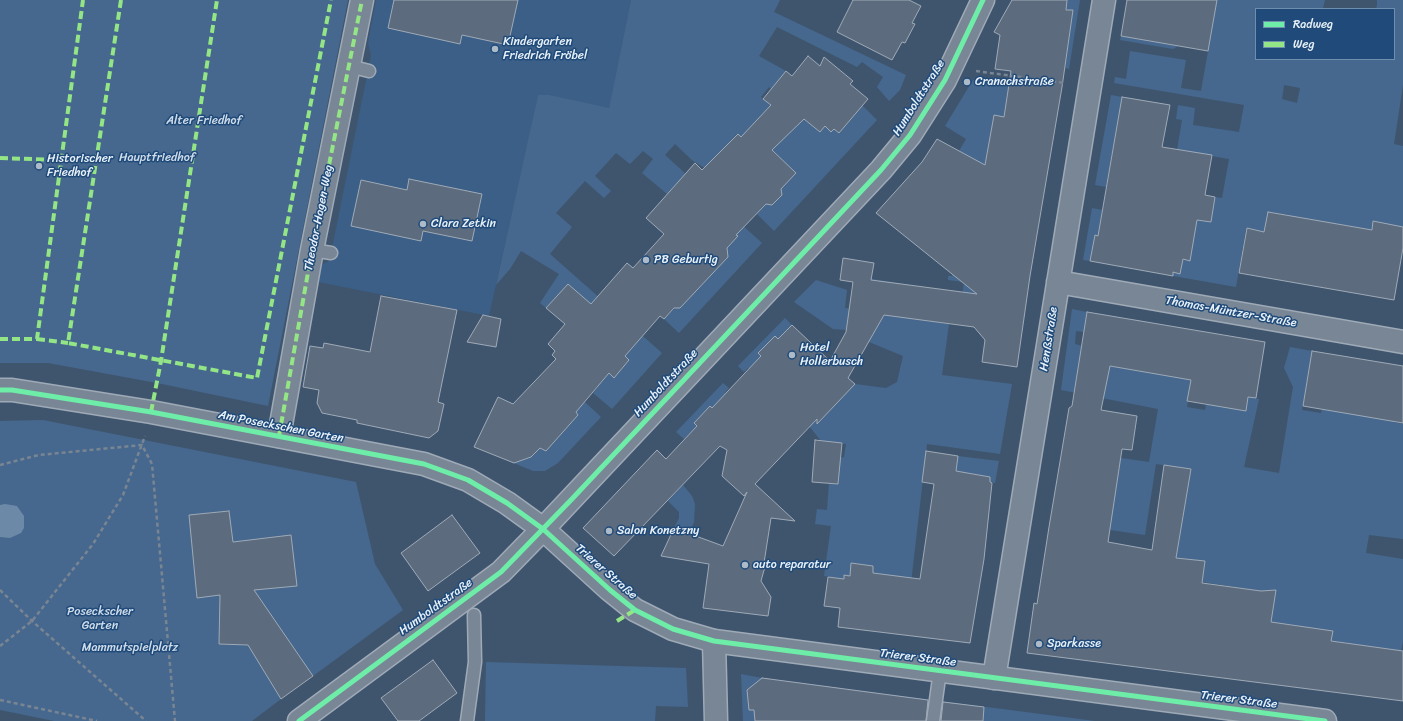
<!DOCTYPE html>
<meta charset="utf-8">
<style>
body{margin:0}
#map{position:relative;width:1403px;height:721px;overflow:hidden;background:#3f556e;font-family:Sriracha,sans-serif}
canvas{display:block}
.legend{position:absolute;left:1255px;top:8px;width:140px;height:52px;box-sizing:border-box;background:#1f4a7a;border:1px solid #6f8dac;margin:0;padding:5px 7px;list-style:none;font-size:12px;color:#e8f1f8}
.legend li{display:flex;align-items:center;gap:8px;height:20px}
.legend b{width:20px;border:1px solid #6f8dac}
</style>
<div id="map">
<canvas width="1403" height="721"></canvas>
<ul class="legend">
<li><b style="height:5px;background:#6deda7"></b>Radweg</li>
<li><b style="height:5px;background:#94e586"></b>Weg</li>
</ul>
</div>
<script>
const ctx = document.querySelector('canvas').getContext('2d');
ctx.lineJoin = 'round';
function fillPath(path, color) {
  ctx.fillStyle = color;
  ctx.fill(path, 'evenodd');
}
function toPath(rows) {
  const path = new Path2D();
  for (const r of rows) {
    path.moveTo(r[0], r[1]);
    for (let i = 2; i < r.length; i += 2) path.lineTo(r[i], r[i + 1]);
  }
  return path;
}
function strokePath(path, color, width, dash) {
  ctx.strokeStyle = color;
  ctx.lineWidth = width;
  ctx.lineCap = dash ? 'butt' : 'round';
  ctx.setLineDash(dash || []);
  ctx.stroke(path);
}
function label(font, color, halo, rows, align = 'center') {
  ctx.font = font + ' Sriracha,sans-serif';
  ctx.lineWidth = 3;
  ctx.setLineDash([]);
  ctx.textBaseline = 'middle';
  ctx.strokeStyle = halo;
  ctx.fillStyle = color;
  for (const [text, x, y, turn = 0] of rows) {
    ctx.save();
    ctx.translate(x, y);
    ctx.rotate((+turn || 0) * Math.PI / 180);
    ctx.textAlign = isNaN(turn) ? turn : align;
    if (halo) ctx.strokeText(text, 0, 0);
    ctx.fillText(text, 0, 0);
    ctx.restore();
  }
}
const built = toPath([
 [376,0,631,0,609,109,550,95,538,96,489,316,313,281,315,268,329,261,331,253,371,56,368,43]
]);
const green = toPath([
 [0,0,348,0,268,406,157,383,48,363,0,363],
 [631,0,780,0,774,12,906,75,900,90,889,101,877,87,883,77,862,62,857,67,777,27,759,56,786,71,771,89,769,87,761,97,780,113,787,105,820,132,825,126,831,132,834,129,839,133,862,105,877,120,774,231,757,214,766,204,772,205,782,195,781,189,796,173,772,150,775,147,741,137,737,134,718,154,710,171,693,161,675,144,665,155,762,243,679,333,664,319,727,257,727,248,737,236,678,182,667,194,642,173,653,159,643,151,630,164,616,153,595,176,611,191,604,198,585,181,556,213,572,227,550,254,662,353,612,409,593,393,609,373,614,378,629,360,625,356,636,343,559,294,546,308,540,303,559,274,521,251,510,269,496,285,538,95,550,95,609,108],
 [1067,0,1080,0,1069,69,1065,68,1073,10,1066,10],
 [1217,0,1325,0,1323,8,1333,9,1256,9,1256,59,1394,59,1394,9,1376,9,1377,5,1377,0,1403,0,1403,85,1394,144,1403,146,1403,227,1373,221,1369,246,1287,226,1289,215,1268,212,1264,232,1246,229,1236,287,1173,276,1173,272,1180,273,1183,259,1189,261,1171,215,1211,222,1215,197,1222,198,1229,159,1177,150,1182,120,1176,119,1178,105,1195,108,1193,125,1239,132,1244,105,1114,83,1115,77,1126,79,1130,51,1186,60,1181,88,1201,91],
 [1284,85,1300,88,1297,103,1282,99],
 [1165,30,1180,45,1173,49,1120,40,1121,36,1162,43],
 [973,80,1010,81,1004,117,994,115,988,149,986,285,960,313,964,282,948,280,948,276,952,276,957,240,957,169,959,151,966,139,945,126],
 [1111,95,1122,97,1106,187,1095,185],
 [1092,208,1102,210,1098,236,1095,236,1090,261,1083,260],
 [872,279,911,285,907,318,949,324,942,375,1012,384,1000,454,927,444,911,583,895,576,873,573,873,566,852,563,850,576,844,575,844,579,824,576,831,526,815,524,817,509,827,510,829,483,838,484,840,458,844,457,846,444,821,441,809,426,855,384,886,388,897,382,903,356,869,342,847,330,833,329,794,302,816,280,847,290,845,308,867,310],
 [1072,309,1087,312,1084,332,1076,331,1075,344,1082,346,1110,366,1191,380,1187,407,1205,410,1207,399,1225,407,1246,411,1248,397,1259,399,1244,467,1279,473,1293,387,1284,368,1290,347,1312,351,1302,410,1321,413,1323,401,1394,414,1393,422,1403,424,1403,539,1369,535,1366,553,1403,559,1403,641,1401,651,1361,645,1345,660,1348,643,1331,641,1332,631,1279,623,1278,631,1266,629,1271,621,1276,590,1261,591,1202,582,1205,561,1176,558,1191,469,1156,464,1145,535,1110,530,1107,456,1149,462,1158,409,1061,390],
 [785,318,792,325,751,371,748,368,744,372,738,366],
 [548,368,601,417,558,463,545,471,533,471,514,463,531,457,540,448,546,451,578,415,539,377],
 [723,383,729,388,725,393,727,395,714,410,710,406,694,423,697,426,684,439,676,432],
 [43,420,356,482,375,564,403,610,313,676,270,614,219,613,219,644,262,646,262,667,281,699,252,721,54,721,0,710,0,421],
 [229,511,238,593,198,597,189,515],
 [958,456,999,461,995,483,990,482,990,477,978,475,955,478],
 [683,485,692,496,695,504,694,522,689,534,674,528,679,518,679,512,668,501],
 [486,662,686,668,688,707,656,706,655,721,485,721],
 [741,674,762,678,1095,721,743,721]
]);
const water = toPath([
 [5,504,17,506,24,516,24,528,21,533,10,538,0,537,0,505]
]);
const building = toPath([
 [394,0,518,0,508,45,462,35,460,44,388,28,394,0],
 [853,0,909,0,921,6,912,23,915,24,905,43,902,42,892,60,837,32,853,0],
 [1012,0,1067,0,1066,10,1073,10,1062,87,1030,276,1017,367,982,362,985,340,974,327,884,315,848,378,855,384,817,424,817,419,755,484,795,521,771,518,764,563,766,563,761,581,771,597,768,616,703,608,709,564,661,556,674,528,723,546,747,492,744,496,722,476,727,450,720,446,614,556,583,528,657,450,666,459,697,426,694,423,710,406,712,408,761,356,758,353,775,336,778,339,792,325,830,361,846,332,853,282,840,280,843,258,874,263,871,280,977,294,876,213,922,162,937,139,985,165,994,115,1004,117,1011,71,995,69,1000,35,994,32,1012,0],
 [1127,0,1217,0,1208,51,1121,36,1127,0],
 [808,56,820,66,824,57,853,81,850,84,868,99,839,133,834,129,831,132,825,126,820,132,804,119,772,150,796,173,781,189,782,195,772,205,766,204,736,235,738,236,727,248,728,257,680,308,674,308,664,319,660,316,625,356,629,360,614,378,609,373,576,412,578,415,546,451,540,448,531,457,514,463,474,447,498,397,513,404,556,359,552,355,555,351,548,344,565,324,546,308,568,284,591,304,627,263,633,268,664,234,646,218,695,163,702,170,738,134,741,137,771,105,763,99,786,71,792,76,808,56],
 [1122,97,1170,105,1162,147,1212,155,1205,195,1215,197,1211,222,1197,220,1190,261,1183,259,1180,274,1173,272,1173,276,1090,261,1095,235,1098,236,1122,97],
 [409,179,482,194,472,241,423,231,421,241,351,226,361,180,407,190,409,179],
 [1268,212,1372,230,1373,221,1403,227,1403,248,1394,300,1239,273,1247,228,1264,232,1268,212],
 [381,296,457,310,438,402,444,404,438,431,429,438,357,423,357,420,322,413,317,403,319,390,303,387,310,346,323,348,324,343,370,352,381,296],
 [1087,312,1265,342,1256,398,1248,397,1246,411,1187,401,1191,380,1110,366,1101,410,1137,416,1132,450,1122,449,1108,542,1152,550,1164,465,1191,469,1176,558,1205,561,1202,583,1261,591,1276,590,1271,622,1333,631,1331,641,1403,651,1403,701,1027,653,1034,603,1037,604,1049,527,1069,408,1072,406,1087,312],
 [483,315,501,319,496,347,467,342,483,315],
 [1312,351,1403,366,1403,423,1303,406,1312,351],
 [815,440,842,443,838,484,812,482,815,440],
 [926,451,958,456,956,471,990,477,990,482,992,483,984,559,970,643,838,627,840,608,824,606,828,577,844,579,844,575,850,576,851,563,873,566,873,573,920,579,934,484,922,482,926,451],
 [229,511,233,542,291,535,297,586,254,590,313,676,281,699,248,645,219,644,220,595,197,598,189,515,229,511],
 [452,515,480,553,428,591,401,553,452,515],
 [433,660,457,693,419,721,398,721,381,698,433,660],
 [762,678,928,700,926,721,755,721,754,710,749,710,747,690,762,678],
 [943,702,984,707,983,721,941,721,943,702]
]);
const path = toPath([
 [976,71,1064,83],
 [0,465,39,455,142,445,152,464,175,721],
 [0,590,32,621,146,721],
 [0,646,32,621,93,544,123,495,145,436],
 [0,700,97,721]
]);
const service = toPath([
 [349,66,369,71],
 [312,250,331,253],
 [467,721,475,662,474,615],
 [933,721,940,671]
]);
const minor = toPath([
 [1058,282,1403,342],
 [279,436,312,250,362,0],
 [714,641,716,721],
 [994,678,1104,0],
 [299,721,501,572,543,529]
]);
const tertiary = toPath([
 [0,390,12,390,151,412,424,464,468,480,507,503,543,529,610,590,635,610,673,629,714,641,1325,721],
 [543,529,881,170,910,135,945,80,983,0]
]);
const quiet = toPath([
 [121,0,68,343,257,378,331,0],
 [0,158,62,160],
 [0,339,37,339,83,0],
 [37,339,68,343],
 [151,412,161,361,217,0],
 [279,436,312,250,362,0],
 [617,621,635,610]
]);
const cycleway = toPath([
 [0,390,12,390,151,412,424,464,468,480,507,503,543,529,610,590,635,610,673,629,714,641,1325,721],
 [299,721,501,572,571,500,881,170,910,135,945,80,983,0]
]);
const markers = [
 [495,49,4,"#adbac8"],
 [967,82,4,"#adbac8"],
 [39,166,4,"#adbac8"],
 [423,224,4,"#adbac8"],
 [646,260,4,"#adbac8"],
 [792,355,4,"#adbac8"],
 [609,531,4,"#adbac8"],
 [745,565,4,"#adbac8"],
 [1039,644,4,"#adbac8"]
];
const poiNames = [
 ["Kindergarten",503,42],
 ["Friedrich Fröbel",503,56],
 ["Cranachstraße",975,82],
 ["Historischer",47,159],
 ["Friedhof",47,173],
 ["Clara Zetkin",431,224],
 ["PB Geburtig",654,260],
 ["Hotel",800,348],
 ["Hollerbusch",800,362],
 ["Salon Konetzny",617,531],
 ["auto reparatur",753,565],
 ["Sparkasse",1047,644]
];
const streetNames = [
 ["Humboldtstraße",919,98,-58],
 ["Theodor-Hagen-Weg",319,218,-79],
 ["Thomas-Müntzer-Straße",1231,312,10],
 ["Henßstraße",1049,339,-81],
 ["Humboldtstraße",666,383,-47],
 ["Am Poseckschen Garten",281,427,11],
 ["Trierer Straße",606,572,41],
 ["Humboldtstraße",436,607,-36],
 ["Trierer Straße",918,658,7],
 ["Trierer Straße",1239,700,7]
];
const parkNames = [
 ["Alter Friedhof",204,121],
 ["Hauptfriedhof",157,158],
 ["Poseckscher",100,612],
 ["Garten",100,626],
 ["Mammutspielplatz",130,648]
];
fillPath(built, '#3b5f87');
fillPath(green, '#46688e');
fillPath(water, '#6c89a7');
fillPath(building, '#5c6c7e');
strokePath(building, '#9faab7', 1);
strokePath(service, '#9faab7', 15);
strokePath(minor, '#9faab7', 25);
strokePath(tertiary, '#9faab7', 25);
strokePath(path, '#798592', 2.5, [4, 3]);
strokePath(service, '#798695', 12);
strokePath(minor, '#798695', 22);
strokePath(tertiary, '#798695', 22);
strokePath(quiet, '#94e586', 4, [8, 4]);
strokePath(cycleway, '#6deda7', 5);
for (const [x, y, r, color] of markers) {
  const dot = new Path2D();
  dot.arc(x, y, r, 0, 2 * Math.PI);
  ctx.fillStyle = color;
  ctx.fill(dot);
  strokePath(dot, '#1f4a7a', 1.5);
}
label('12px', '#e8f1f8', '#1f4a7a', poiNames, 'left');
label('12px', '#e8f1f8', '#1f4a7a', streetNames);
label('12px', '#d0dde9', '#1f4a7a', parkNames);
</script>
